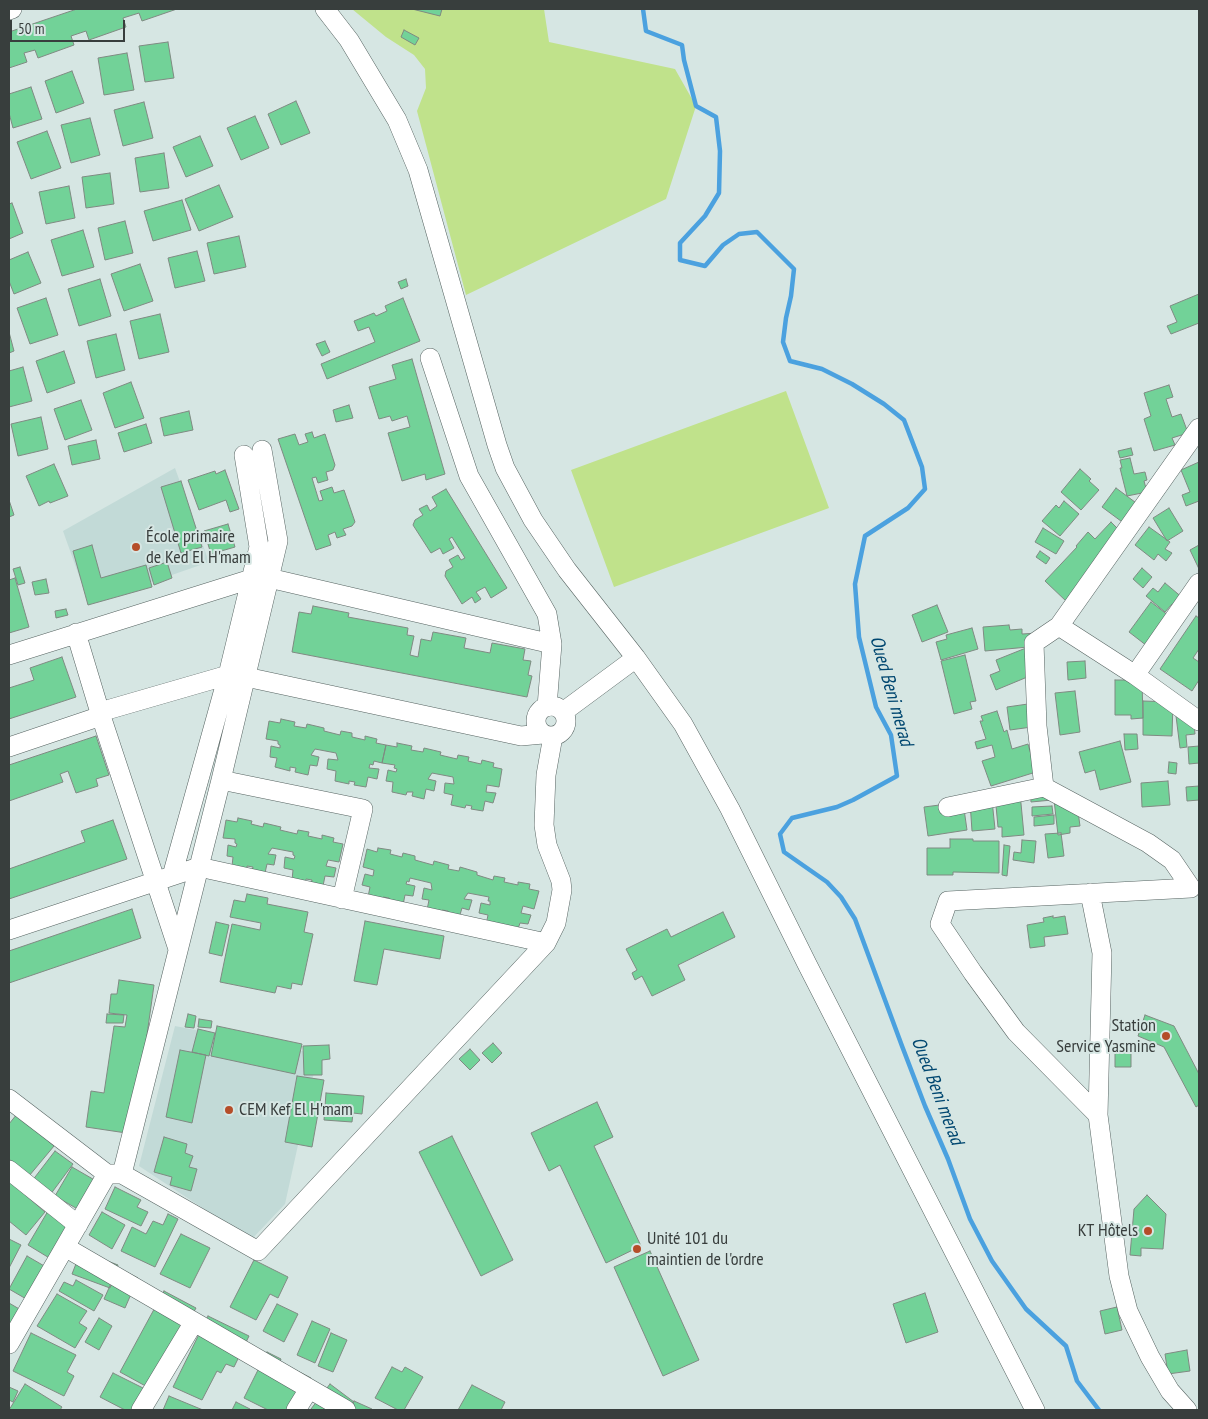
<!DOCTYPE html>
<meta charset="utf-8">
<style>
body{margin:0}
#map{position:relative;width:1208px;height:1419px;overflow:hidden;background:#d6e6e3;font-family:"PT Sans Narrow",sans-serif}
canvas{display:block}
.frame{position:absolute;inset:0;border:10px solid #383e3d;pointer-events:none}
.scale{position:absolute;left:10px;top:20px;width:115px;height:22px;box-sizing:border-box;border:2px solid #383e3d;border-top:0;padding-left:6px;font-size:15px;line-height:18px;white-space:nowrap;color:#383e3d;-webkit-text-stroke:4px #d6e6e3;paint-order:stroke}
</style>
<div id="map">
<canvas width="1208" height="1419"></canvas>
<div class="frame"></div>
<div class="scale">50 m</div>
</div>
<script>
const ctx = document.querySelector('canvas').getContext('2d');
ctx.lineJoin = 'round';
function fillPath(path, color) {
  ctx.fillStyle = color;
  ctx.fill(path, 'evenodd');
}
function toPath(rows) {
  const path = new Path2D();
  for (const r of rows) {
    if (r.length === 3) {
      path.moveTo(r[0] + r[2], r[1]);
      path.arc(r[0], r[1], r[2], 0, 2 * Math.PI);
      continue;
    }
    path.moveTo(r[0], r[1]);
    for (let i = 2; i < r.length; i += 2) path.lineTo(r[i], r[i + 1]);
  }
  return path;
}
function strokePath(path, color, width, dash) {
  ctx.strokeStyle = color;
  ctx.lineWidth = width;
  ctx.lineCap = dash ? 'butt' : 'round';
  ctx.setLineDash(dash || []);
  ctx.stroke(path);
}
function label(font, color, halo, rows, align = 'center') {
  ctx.font = font + ' "PT Sans Narrow",sans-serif';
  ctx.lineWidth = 4;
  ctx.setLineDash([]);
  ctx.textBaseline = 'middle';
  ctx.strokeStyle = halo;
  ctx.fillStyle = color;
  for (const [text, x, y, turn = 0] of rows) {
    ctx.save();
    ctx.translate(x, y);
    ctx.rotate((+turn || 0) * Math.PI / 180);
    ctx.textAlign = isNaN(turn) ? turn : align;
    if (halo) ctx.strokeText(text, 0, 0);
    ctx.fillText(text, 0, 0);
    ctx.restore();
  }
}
const built = toPath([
 [175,468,209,562,89,604,63,531],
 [175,1026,318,1054,285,1204,251,1240,139,1166]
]);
const green = toPath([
 [352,9,544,9,549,42,675,69,696,106,666,199,466,295,417,111,426,88,425,69,414,55,386,37],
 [786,391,829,508,614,587,571,470]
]);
const stream = toPath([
 [643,9,646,31,682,45,684,60,696,106,716,117,720,151,719,193,705,216,680,243,680,260,705,266,723,245,739,234,757,232,794,269,791,296,786,318,783,342,790,361,822,369,852,384,884,404,904,420,922,467,925,489,908,508,865,536,855,584,859,637,876,707,891,735,897,776,853,800,837,807,792,818,780,834,784,852,827,882,841,897,855,919,902,1046,925,1106,948,1159,970,1219,992,1261,1026,1309,1066,1346,1077,1381,1099,1410]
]);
const building = toPath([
 [77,9,177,9,142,21,139,13,123,18,126,27,89,40,86,31,71,36,74,45,38,58,35,50,24,53,27,62,9,68,9,32,77,9],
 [412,9,442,9,440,16,412,9],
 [404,30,419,38,415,45,401,37,404,30],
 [168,42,174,78,145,82,139,46,168,42],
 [127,53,134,90,104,95,98,58,127,53],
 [72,71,84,103,56,113,45,81,72,71],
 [31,87,42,119,13,128,9,113,9,94,31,87],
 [296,101,310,133,281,145,268,114,296,101],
 [144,102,153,138,123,146,114,110,144,102],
 [255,116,269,148,241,160,227,128,255,116],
 [90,118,100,155,71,163,61,125,90,118],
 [47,131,61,168,31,179,17,142,47,131],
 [200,136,213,166,186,177,173,147,200,136],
 [164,153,169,188,140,192,135,158,164,153],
 [110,173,114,204,86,208,82,177,110,173],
 [219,185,233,217,199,231,185,199,219,185],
 [69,186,75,218,46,224,39,192,69,186],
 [182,200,191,230,153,241,144,211,182,200],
 [12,203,23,233,9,239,9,204,12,203],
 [125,221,133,253,105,260,98,228,125,221],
 [83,230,94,267,62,276,51,240,83,230],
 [239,236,246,267,214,274,207,243,239,236],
 [197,251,205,281,175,288,168,258,197,251],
 [28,252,41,283,14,294,9,281,9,260,28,252],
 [140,264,153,301,124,311,111,274,140,264],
 [100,279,111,316,79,326,68,289,100,279],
 [406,279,408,286,401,289,398,282,406,279],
 [1199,294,1199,323,1171,334,1167,326,1177,322,1170,306,1199,294],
 [46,298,58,335,30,344,17,308,46,298],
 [403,298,420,341,327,379,321,364,375,342,369,327,358,331,354,321,374,313,376,316,387,311,385,306,403,298],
 [160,314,169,352,139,359,130,321,160,314],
 [9,332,14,351,9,353,9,332],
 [116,334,125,370,96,378,87,341,116,334],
 [325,341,330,352,322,356,316,344,325,341],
 [64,351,75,383,47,393,36,361,64,351],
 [412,359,445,474,426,480,425,474,402,481,388,433,410,427,407,416,392,421,390,416,379,419,369,387,396,379,392,365,412,359],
 [23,367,32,401,9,407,9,371,23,367],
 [131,382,144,418,115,428,103,393,131,382],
 [1169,385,1173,397,1166,399,1172,417,1181,414,1188,433,1172,438,1175,445,1154,451,1144,419,1151,416,1144,393,1169,385],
 [81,400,92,430,65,440,54,409,81,400],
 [349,405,353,418,336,422,333,410,349,405],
 [189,411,193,430,164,436,160,418,189,411],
 [41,417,48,449,18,456,11,424,41,417],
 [146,424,152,443,124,452,118,433,146,424],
 [312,432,314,438,325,434,335,465,333,470,326,472,328,480,318,483,316,477,312,478,319,501,323,500,320,491,332,487,334,493,344,490,355,522,352,526,343,529,346,535,337,538,335,532,328,535,331,545,316,550,278,439,295,434,299,445,308,442,305,434,312,432],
 [96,440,100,459,72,465,68,446,96,440],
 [1131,448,1133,455,1120,458,1118,451,1131,448],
 [1130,458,1134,474,1145,472,1147,480,1144,481,1147,492,1127,496,1120,468,1122,468,1120,460,1130,458],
 [1199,462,1199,501,1186,506,1182,495,1190,492,1181,470,1199,462],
 [54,464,68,496,50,503,49,501,39,506,26,476,54,464],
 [1080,469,1091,479,1089,481,1099,490,1081,510,1061,492,1080,469],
 [225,470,239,509,230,512,226,500,199,510,188,480,215,471,216,474,225,470],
 [181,481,202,547,181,553,161,487,181,481],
 [1116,488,1143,508,1129,527,1102,507,1116,488],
 [446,489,507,588,491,598,485,587,476,592,481,599,475,603,472,597,462,604,445,576,446,571,453,567,449,560,458,555,461,560,465,558,452,537,449,539,454,548,443,554,440,548,431,553,413,525,415,520,423,515,419,509,427,505,430,511,437,506,432,497,446,489],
 [9,500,14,515,9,517,9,500],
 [1064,501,1079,514,1060,536,1042,521,1056,505,1059,508,1064,501],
 [1169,508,1183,531,1167,541,1153,518,1169,508],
 [1111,522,1127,538,1067,602,1045,581,1077,547,1076,546,1088,532,1095,539,1111,522],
 [228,524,235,547,211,554,204,531,228,524],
 [1149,527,1170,542,1165,549,1172,553,1166,561,1158,554,1154,560,1135,545,1149,527],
 [1043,528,1064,541,1056,554,1035,542,1043,528],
 [92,545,101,578,146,565,152,587,88,605,73,551,92,545],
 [1199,545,1199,569,1190,550,1199,545],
 [1040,551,1050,558,1046,564,1036,557,1040,551],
 [167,562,172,578,154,585,149,568,167,562],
 [20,567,25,583,18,585,13,569,20,567],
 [1142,568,1152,577,1143,588,1133,579,1142,568],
 [15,578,29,627,9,633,9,580,15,578],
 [46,579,49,593,35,595,32,582,46,579],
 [1165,583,1184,599,1177,608,1172,604,1165,612,1146,596,1153,588,1158,592,1165,583],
 [1151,602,1173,619,1151,649,1129,632,1151,602],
 [937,605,948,632,922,642,912,615,937,605],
 [313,606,349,613,348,617,408,628,407,635,414,636,410,655,418,657,421,639,431,641,433,632,466,638,464,648,490,653,492,643,525,649,523,660,531,661,528,675,532,676,527,697,292,652,299,612,311,614,313,606],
 [66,609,68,615,56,618,55,611,66,609],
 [1196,616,1199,618,1199,649,1193,658,1199,662,1199,680,1192,691,1160,669,1196,616],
 [1009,625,1010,630,1022,629,1022,634,1038,633,1039,646,985,651,983,627,1009,625],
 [972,628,978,649,941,660,936,642,947,639,946,635,972,628],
 [1026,648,1037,673,996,690,990,675,1000,671,996,660,1026,648],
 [965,655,976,701,970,702,972,709,954,714,941,661,965,655],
 [62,657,76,697,9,719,9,688,34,680,30,668,62,657],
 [1085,661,1086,678,1068,680,1067,662,1085,661],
 [1115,680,1142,680,1143,718,1131,719,1131,715,1115,715,1115,680],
 [1075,691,1080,732,1060,735,1055,693,1075,691],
 [1143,701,1173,702,1172,736,1143,735,1143,701],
 [1035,703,1039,726,1010,730,1007,707,1035,703],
 [997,711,1004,732,1007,730,1012,749,1028,744,1036,772,991,786,982,761,995,757,992,745,977,749,975,742,986,739,980,721,983,721,981,716,997,711],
 [1193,714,1195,734,1186,735,1187,747,1180,748,1176,716,1193,714],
 [281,719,295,722,294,726,306,728,307,724,324,728,324,731,340,735,341,731,352,733,352,737,365,740,365,736,377,739,376,743,386,745,382,763,374,761,373,765,370,764,369,768,379,769,377,779,368,777,366,787,354,785,355,782,349,781,349,784,335,781,336,771,327,769,328,759,338,760,336,753,315,749,311,755,319,757,317,766,310,765,308,775,295,772,296,768,290,767,290,771,275,767,277,758,270,757,271,746,280,748,280,745,278,744,278,741,266,739,269,721,280,723,281,719],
 [1124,734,1137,734,1138,749,1125,750,1124,734],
 [96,736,109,775,96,779,98,786,76,793,68,771,60,774,63,782,9,801,9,765,96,736],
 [1120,741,1131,782,1100,790,1095,770,1085,773,1079,752,1120,741],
 [397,743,412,746,411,750,423,752,424,748,441,752,440,755,457,759,458,755,469,757,468,761,481,764,482,760,494,763,493,767,502,769,499,787,487,785,486,792,496,793,493,803,485,801,483,811,471,809,472,806,466,805,465,808,451,805,453,795,444,793,445,783,454,784,453,777,432,773,428,779,436,781,434,791,426,789,424,799,412,796,413,792,407,792,406,795,392,792,393,782,386,781,388,770,396,772,397,769,394,768,395,765,382,763,386,745,397,747,397,743],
 [1199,746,1199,763,1189,764,1188,747,1199,746],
 [1169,762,1177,763,1176,774,1168,773,1169,762],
 [1168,781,1170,805,1142,807,1141,783,1168,781],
 [1199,786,1199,800,1187,801,1186,787,1199,786],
 [1030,789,1052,800,1031,802,1030,789],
 [1020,793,1024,835,1002,837,1002,827,998,827,995,795,1020,793],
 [1076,797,1080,826,1070,827,1070,833,1058,835,1054,800,1076,797],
 [992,800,995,829,972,831,970,802,992,800],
 [963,802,967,830,928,836,924,807,963,802],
 [1052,806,1053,814,1032,816,1032,807,1052,806],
 [1054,815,1054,824,1034,826,1034,817,1054,815],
 [238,818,252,821,251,824,263,827,264,823,281,827,280,830,297,834,298,830,309,832,308,836,322,839,322,835,334,838,333,842,343,844,339,862,328,860,326,866,336,868,334,877,325,876,323,886,311,884,312,880,306,879,305,883,292,880,293,870,284,868,285,857,294,859,295,856,293,855,293,852,272,848,268,854,276,855,274,865,267,864,265,873,252,871,253,867,247,866,247,870,232,866,233,857,227,856,228,845,236,847,237,844,235,843,235,839,223,838,226,820,237,822,238,818],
 [113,820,127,859,9,899,9,869,85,842,81,831,113,820],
 [1061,833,1064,856,1048,858,1045,834,1061,833],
 [950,839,973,839,973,841,999,841,999,873,953,872,953,875,927,875,927,848,950,848,950,839],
 [1022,840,1036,841,1034,863,1013,860,1014,852,1021,853,1022,840],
 [1004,845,1010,846,1007,876,1002,875,1004,845],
 [378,848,391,850,390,854,402,857,403,853,415,856,415,860,433,865,434,861,449,865,448,869,459,871,460,867,477,872,477,875,493,880,494,876,505,878,504,882,518,885,518,882,530,884,529,889,539,891,534,909,523,906,521,913,531,915,528,924,520,923,517,932,486,925,488,915,479,913,481,903,490,905,490,901,488,901,489,897,468,893,464,899,472,900,469,910,462,908,459,918,447,915,448,911,442,910,441,913,427,910,429,900,422,899,424,888,432,890,431,883,410,878,409,882,407,881,406,884,415,886,413,896,405,895,403,905,389,902,389,898,383,897,382,900,368,897,370,887,362,885,365,874,373,876,374,870,363,867,367,849,377,852,378,848],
 [247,894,268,898,267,904,308,912,304,932,313,934,302,985,292,983,291,989,277,986,275,993,220,982,232,924,260,930,261,923,230,917,234,900,245,902,247,894],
 [132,909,141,938,9,983,9,951,132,909],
 [723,912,735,937,678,965,685,980,652,996,642,976,635,980,632,973,637,970,626,949,667,929,671,937,723,912],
 [1053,916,1053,918,1065,916,1068,934,1044,937,1045,946,1030,948,1027,925,1044,922,1043,918,1053,916],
 [365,921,444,936,440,959,384,949,377,985,354,981,365,921],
 [216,922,229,925,222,956,209,953,216,922],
 [119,980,154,985,133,1134,86,1127,91,1091,104,1093,114,1026,125,1027,127,1015,109,1013,111,994,117,994,119,980],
 [107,1014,124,1015,123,1023,106,1023,107,1014],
 [188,1014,196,1016,194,1028,185,1027,188,1014],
 [1145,1015,1174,1026,1199,1074,1199,1105,1196,1107,1164,1047,1138,1036,1145,1015],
 [199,1019,212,1021,211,1028,198,1027,199,1019],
 [217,1026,302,1044,295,1074,211,1056,217,1026],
 [198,1029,215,1033,209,1056,192,1052,198,1029],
 [493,1043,502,1053,492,1063,482,1053,493,1043],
 [329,1045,330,1059,322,1060,322,1075,304,1075,303,1046,329,1045],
 [1115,1046,1131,1046,1131,1067,1115,1067,1115,1046],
 [470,1049,480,1060,470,1070,459,1059,470,1049],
 [180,1050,206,1055,192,1123,166,1117,180,1050],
 [297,1076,324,1080,312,1147,285,1142,297,1076],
 [326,1093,364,1096,362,1114,353,1113,352,1122,324,1120,326,1093],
 [597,1102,613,1137,594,1146,641,1246,606,1263,560,1165,549,1171,531,1133,597,1102],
 [17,1114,54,1146,29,1176,9,1159,9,1124,17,1114],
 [452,1136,513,1260,481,1276,419,1152,452,1136],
 [164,1137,187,1144,185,1153,193,1156,189,1167,197,1169,191,1191,170,1185,172,1177,154,1172,164,1137],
 [55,1151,73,1164,50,1195,32,1181,55,1151],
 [72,1167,98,1182,81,1211,55,1196,72,1167],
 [9,1181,45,1212,26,1235,9,1221,9,1181],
 [115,1187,141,1200,137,1207,148,1212,141,1226,105,1209,115,1187],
 [1147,1195,1166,1214,1163,1249,1141,1248,1141,1256,1130,1255,1134,1209,1147,1195],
 [48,1211,71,1225,51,1259,28,1245,48,1211],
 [102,1212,125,1225,112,1249,89,1235,102,1212],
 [168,1214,178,1219,155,1267,121,1251,132,1227,146,1234,153,1221,163,1225,168,1214],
 [181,1234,210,1248,190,1288,160,1274,181,1234],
 [9,1239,21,1245,9,1268,9,1239],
 [81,1251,118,1265,110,1288,72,1274,81,1251],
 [650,1251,699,1360,663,1376,614,1267,650,1251],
 [27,1256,46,1267,28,1300,9,1289,27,1256],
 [254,1260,288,1277,278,1298,270,1294,256,1320,230,1307,254,1260],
 [118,1268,138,1278,125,1308,104,1299,118,1268],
 [76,1280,103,1295,94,1311,59,1291,64,1282,73,1286,76,1280],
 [164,1291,196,1308,151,1389,120,1372,164,1291],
 [925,1293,938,1332,906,1343,893,1304,925,1293],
 [57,1294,87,1311,79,1323,87,1328,75,1348,37,1326,57,1294],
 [9,1303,21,1310,9,1331,9,1303],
 [277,1304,298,1314,284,1342,263,1331,277,1304],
 [1117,1307,1122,1330,1105,1334,1100,1311,1117,1307],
 [208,1316,249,1336,234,1367,226,1364,221,1373,217,1371,202,1400,173,1387,208,1316],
 [99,1318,112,1326,99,1350,85,1342,99,1318],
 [312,1321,330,1329,315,1363,297,1355,312,1321],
 [31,1333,76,1355,67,1372,74,1376,64,1396,13,1371,31,1333],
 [331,1333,347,1340,333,1372,318,1366,331,1333],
 [1187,1350,1190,1371,1168,1374,1165,1354,1187,1350],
 [267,1352,281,1359,280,1362,311,1378,295,1410,268,1410,244,1398,267,1352],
 [392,1367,402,1372,405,1367,423,1377,404,1410,398,1410,375,1398,392,1367],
 [113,1373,147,1390,136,1410,125,1410,100,1397,113,1373],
 [25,1384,62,1407,60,1410,9,1410,25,1384],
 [330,1384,354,1402,348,1410,313,1410,311,1409,330,1384],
 [472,1385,505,1402,501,1410,458,1410,472,1385],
 [9,1387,18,1391,13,1402,9,1400,9,1387],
 [169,1396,203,1410,163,1410,169,1396],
 [354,1401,372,1409,371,1410,349,1410,354,1401],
 [236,1402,250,1409,249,1410,232,1410,236,1402]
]);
const minor = toPath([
 [325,9,349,40,397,120,418,170,497,445,505,468,533,520,567,570,636,658,683,724,730,809,807,964,1035,1410],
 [9,10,12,9],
 [430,358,469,476,547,614,552,644,547,707],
 [1059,626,1135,675,1199,721],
 [76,633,101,716,178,949],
 [9,655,251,579,269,578,552,644],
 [1135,675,1199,583],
 [551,721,15],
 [100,712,228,675,246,677,521,736,543,734],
 [563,712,636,658],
 [9,747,101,716],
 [221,780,363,809,342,899],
 [1044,787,1037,726,1034,643,1059,626,1199,428],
 [948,807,1044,787,1148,843,1172,860,1191,888,948,901,940,924,973,973,1016,1032,1098,1115],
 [172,876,228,675,259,547,244,455],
 [1090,893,1102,953,1098,1115,1119,1276,1128,1311,1150,1357,1170,1391,1187,1410],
 [9,930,199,867,221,780,278,541,262,450],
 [9,1099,107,1174],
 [9,1170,78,1225],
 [122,1174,199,867,546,943],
 [65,1247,346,1410],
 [9,1344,107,1174,122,1174,258,1251,546,943,556,923,562,890,561,881,547,845,544,825,546,775,553,736],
 [141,1410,194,1322],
 [296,1410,309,1389]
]);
const markers = [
 [136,547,5,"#b54d29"],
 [1166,1036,5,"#b54d29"],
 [229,1110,5,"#b54d29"],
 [1148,1231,5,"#b54d29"],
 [637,1249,5,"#b54d29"]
];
const poiNames = [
 ["École primaire",146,537],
 ["de Ked El H'mam",146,558],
 ["Station",1156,1026,"right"],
 ["Service Yasmine",1156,1047,"right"],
 ["CEM Kef El H'mam",239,1110],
 ["KT Hôtels",1138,1231,"right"],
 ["Unité 101 du",647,1239],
 ["maintien de l'ordre",647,1260]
];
const waterNames = [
 ["Oued Beni merad",891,691,74],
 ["Oued Beni merad",937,1091,69]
];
fillPath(built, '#c2dad7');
fillPath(green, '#c0e28b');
strokePath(stream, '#4ba1df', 4.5);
fillPath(building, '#72d298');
strokePath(building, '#7f8a82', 1);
strokePath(minor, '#576462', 20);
strokePath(minor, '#fff', 19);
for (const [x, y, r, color] of markers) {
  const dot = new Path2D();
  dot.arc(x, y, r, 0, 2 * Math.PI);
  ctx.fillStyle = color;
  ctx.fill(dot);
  strokePath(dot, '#d6e6e3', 2);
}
label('18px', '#383e3d', '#d6e6e3', poiNames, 'left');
label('italic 19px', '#004770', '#d6e6e3', waterNames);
</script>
